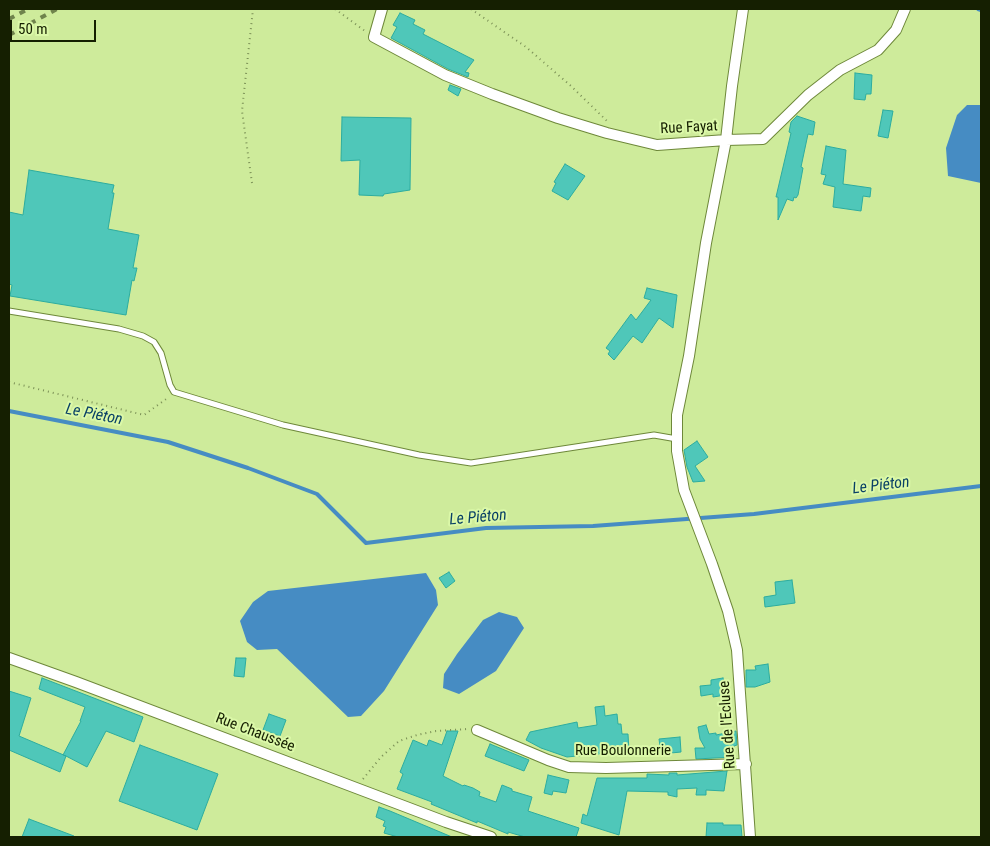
<!DOCTYPE html>
<meta charset="utf-8">
<style>
body{margin:0}
#map{position:relative;width:990px;height:846px;overflow:hidden;background:#ceeb9b;font-family:"Roboto Condensed",sans-serif}
canvas{display:block}
.frame{position:absolute;inset:0;border:10px solid #151f01;pointer-events:none}
.scale{position:absolute;left:10px;top:20px;width:86px;height:22px;box-sizing:border-box;border:2px solid #151f01;border-top:0;padding-left:6px;font-size:15px;line-height:18px;white-space:nowrap;color:#151f01;-webkit-text-stroke:4px #dbf8a8;paint-order:stroke}
</style>
<div id="map">
<canvas width="990" height="846"></canvas>
<div class="frame"></div>
<div class="scale">50 m</div>
</div>
<script>
const ctx = document.querySelector('canvas').getContext('2d');
ctx.lineJoin = 'round';
function fillPath(path, color) {
  ctx.fillStyle = color;
  ctx.fill(path, 'evenodd');
}
function toPath(rows) {
  const path = new Path2D();
  for (const r of rows) {
    path.moveTo(r[0], r[1]);
    for (let i = 2; i < r.length; i += 2) path.lineTo(r[i], r[i + 1]);
  }
  return path;
}
function strokePath(path, color, width, dash) {
  ctx.strokeStyle = color;
  ctx.lineWidth = width;
  ctx.lineCap = dash ? 'butt' : 'round';
  ctx.setLineDash(dash || []);
  ctx.stroke(path);
}
function label(font, color, halo, rows, align = 'center') {
  ctx.font = font + ' "Roboto Condensed",sans-serif';
  ctx.lineWidth = 4;
  ctx.setLineDash([]);
  ctx.textBaseline = 'middle';
  ctx.strokeStyle = halo;
  ctx.fillStyle = color;
  for (const [text, x, y, turn = 0] of rows) {
    ctx.save();
    ctx.translate(x, y);
    ctx.rotate((+turn || 0) * Math.PI / 180);
    ctx.textAlign = isNaN(turn) ? turn : align;
    if (halo) ctx.strokeText(text, 0, 0);
    ctx.fillText(text, 0, 0);
    ctx.restore();
  }
}
const water = toPath([
 [967,105,981,105,981,183,948,176,946,148,957,115],
 [426,573,436,590,438,605,384,691,361,716,348,717,277,649,257,650,247,642,240,621,253,602,268,591],
 [499,612,517,617,524,628,496,671,459,694,443,688,444,674,457,654,483,620]
]);
const stream = toPath([
 [978,9,981,10],
 [9,411,168,442,248,468,317,494,366,543,486,528,593,526,754,514,981,486]
]);
const building = toPath([
 [400,13,415,20,413,24,425,30,423,34,474,60,465,72,469,73,468,77,448,69,391,38,397,27,393,25,400,13],
 [855,73,872,75,871,94,866,94,865,100,854,99,855,73],
 [450,85,461,89,458,96,448,90,450,85],
 [883,110,893,111,888,138,878,136,883,110],
 [797,116,815,122,813,135,808,134,801,167,803,168,798,195,796,198,794,197,793,201,787,199,778,220,778,197,776,197,791,133,789,132,791,122,797,116],
 [342,117,411,118,410,190,384,194,383,196,359,195,360,160,341,161,342,117],
 [826,146,846,150,843,184,871,188,870,197,863,196,861,211,833,207,835,187,823,184,826,175,821,174,826,146],
 [565,164,585,176,568,200,552,191,556,183,554,182,565,164],
 [29,170,114,185,112,193,114,193,108,229,139,235,133,268,137,268,134,281,132,280,126,315,10,296,12,285,9,284,9,212,23,215,29,170],
 [647,288,677,295,673,328,659,318,642,343,633,336,614,360,608,354,610,351,606,348,631,314,636,320,651,300,644,298,647,288],
 [697,441,708,457,695,466,705,481,693,482,687,467,684,450,697,441],
 [449,572,455,581,446,588,439,578,449,572],
 [792,580,795,603,765,607,764,597,776,595,775,582,792,580],
 [236,658,246,658,244,677,234,676,236,658],
 [768,664,770,682,755,687,746,687,746,670,756,670,755,666,768,664],
 [42,678,143,717,134,742,106,731,87,767,66,756,60,772,9,750,9,691,31,698,19,736,66,756,63,755,81,721,80,721,85,707,39,689,42,678],
 [723,678,726,695,713,697,713,694,701,696,700,686,711,685,711,680,723,678],
 [604,706,605,716,617,714,618,724,621,724,622,734,628,734,629,751,567,757,541,748,526,740,530,732,577,722,578,728,597,725,595,707,604,706],
 [269,714,286,720,280,736,263,730,269,714],
 [706,725,709,734,716,733,716,735,736,731,737,745,734,746,734,757,696,759,695,748,705,748,700,739,698,727,706,725],
 [447,731,458,731,443,776,463,786,464,785,473,788,480,792,479,796,496,802,502,785,512,789,512,791,532,797,528,811,579,828,576,837,525,837,508,832,508,834,477,821,477,823,431,804,432,802,397,789,403,774,400,772,413,740,427,746,429,740,442,745,447,731],
 [680,737,681,752,661,754,659,739,680,737],
 [490,744,529,760,524,771,485,756,490,744],
 [140,745,218,774,197,830,119,801,140,745],
 [727,771,724,791,706,790,706,795,696,795,697,788,677,789,677,797,668,795,668,792,627,791,619,835,581,823,583,814,587,816,597,778,647,778,647,774,669,775,669,773,677,773,677,775,727,771],
 [548,775,569,780,566,793,553,791,552,795,544,793,548,775],
 [379,807,390,811,452,837,398,837,384,833,386,827,383,826,385,821,376,817,379,807],
 [29,819,74,836,74,837,22,837,29,819],
 [707,823,723,823,723,825,741,825,742,837,706,837,707,823]
]);
const path = toPath([
 [335,9,365,31],
 [471,9,526,47,571,86,607,121],
 [252,183,242,111,253,9],
 [9,382,144,415,169,397],
 [363,779,381,757,399,741,417,735,436,731,468,729]
]);
const lane = toPath([
 [9,311,119,329,143,336,154,342,161,353,170,385,174,392,283,425,419,455,471,463,654,435,677,439]
]);
const street = toPath([
 [382,9,374,37,445,75,492,94,558,118,607,133,657,145,726,140,706,243,689,356,677,415,677,451,684,490,712,564,728,611,737,650,750,837],
 [743,9,732,86,726,140,763,139,808,95,840,70,878,50,896,30,905,9],
 [9,658,76,682,446,822,491,837],
 [477,730,548,760,569,767,606,768,746,764]
]);
const rail = toPath([
 [9,19,28,9],
 [9,35,57,9]
]);
const streetNames = [
 ["Rue Fayat",689,128,-3],
 ["Rue de l'Ecluse",728,725,-94],
 ["Rue Chaussée",255,733,21],
 ["Rue Boulonnerie",623,751]
];
const waterNames = [
 ["Le Piéton",94,415,11],
 ["Le Piéton",881,486,-7],
 ["Le Piéton",478,518,-5]
];
fillPath(water, '#468cc3');
strokePath(stream, '#468cc3', 4);
fillPath(building, '#4fc7b9');
strokePath(building, '#2cac9f', 1);
strokePath(lane, '#6e883a', 7);
strokePath(street, '#6e883a', 12);
strokePath(path, '#7b9056', 2, [1, 4]);
strokePath(lane, '#fff', 5);
strokePath(street, '#fff', 10);
strokePath(rail, '#6f834c', 4, [6, 6]);
label('15px', '#151f01', '#dbf8a8', streetNames);
label('italic 16px', '#094065', '#dbf8a8', waterNames);
</script>
